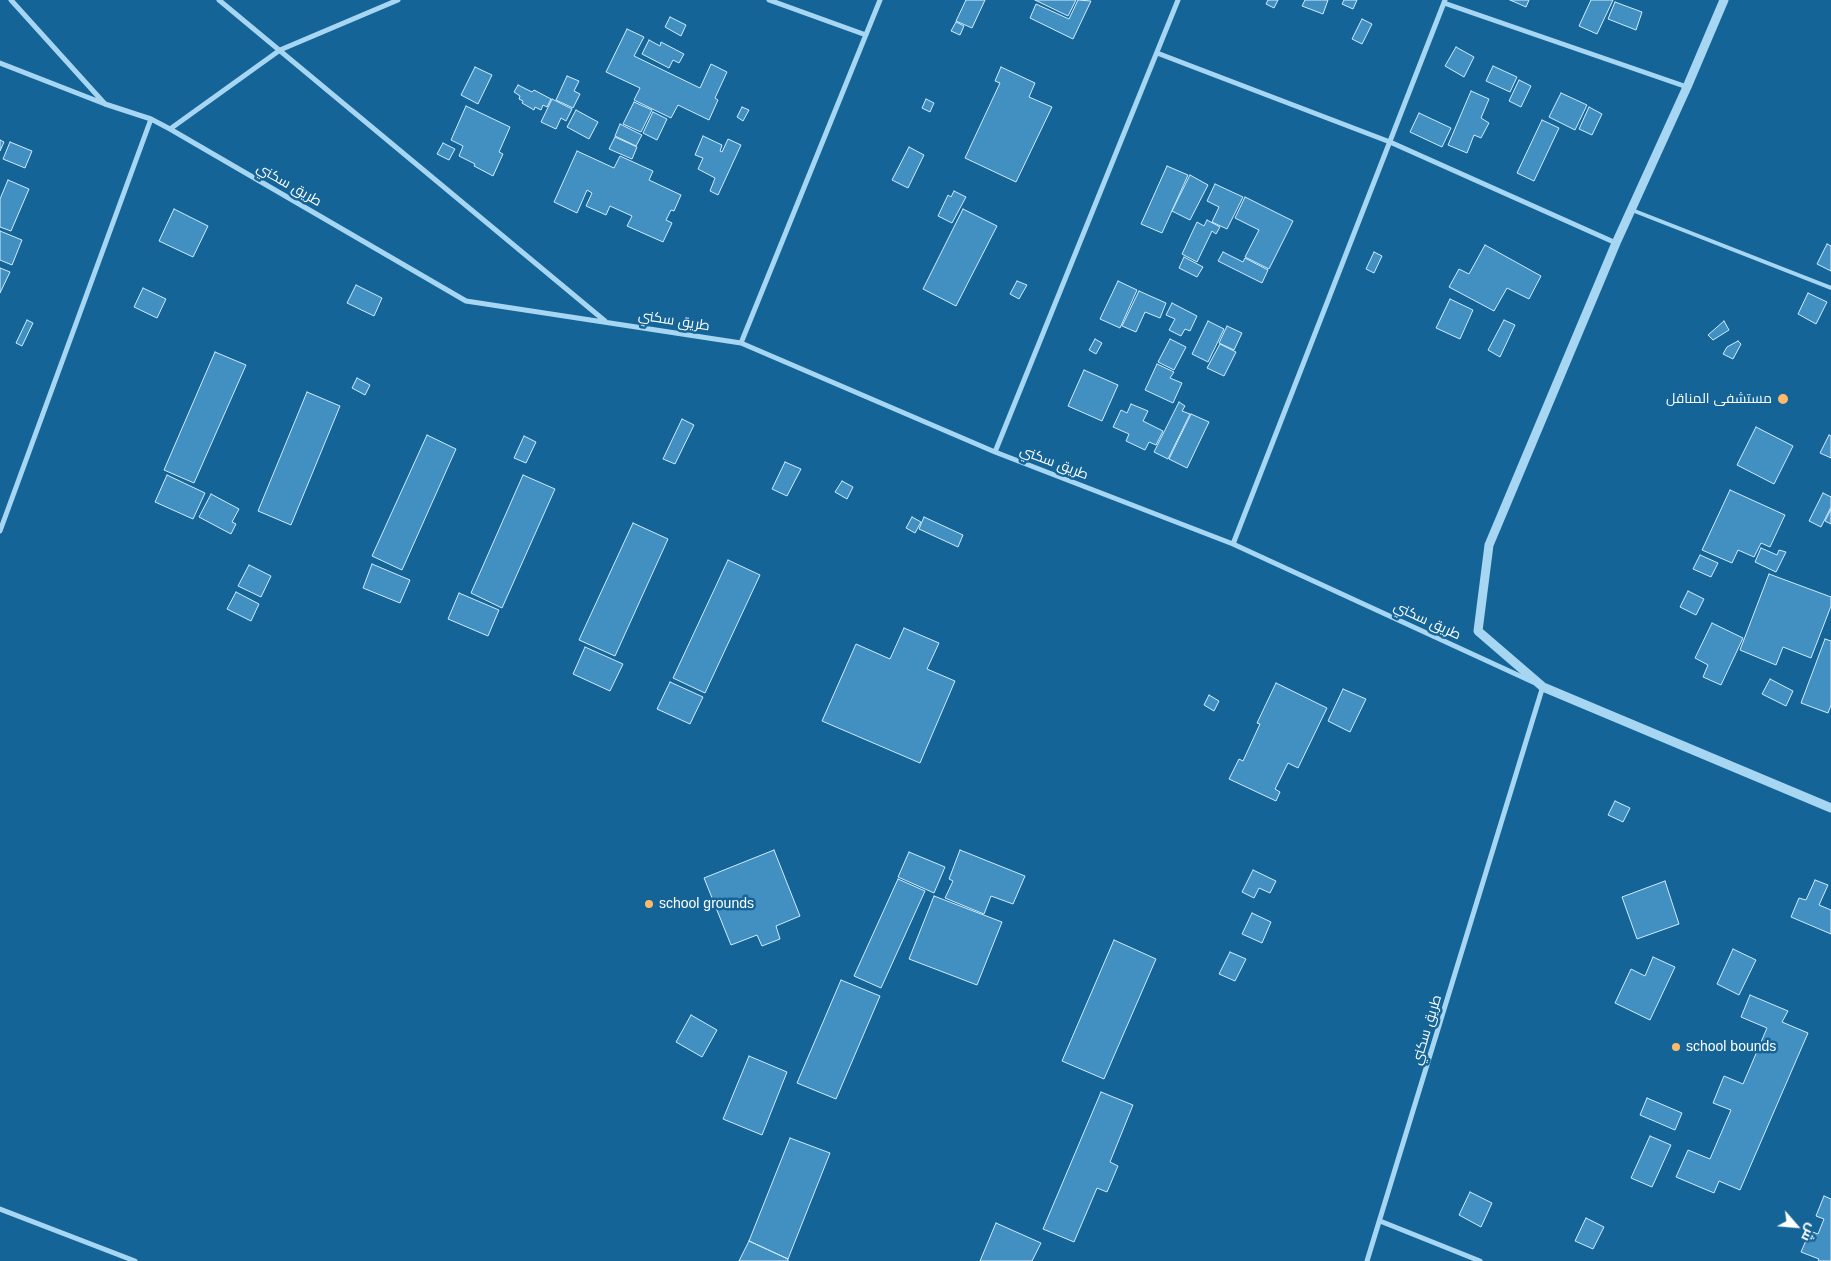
<!DOCTYPE html>
<meta charset="utf-8">
<style>
body{margin:0}
#map{position:relative;width:1831px;height:1261px;overflow:hidden;background:#146498;font-family:Helvetica,Cairo,sans-serif}
canvas{display:block}
.north{position:absolute;left:1771px;top:1201px;width:50px;height:50px;-webkit-text-stroke:4px #146498;paint-order:stroke;rotate:117deg;font-size:14px;font-weight:700;line-height:20px;text-align:center;color:#fff}
.north::after{content:'';display:block;margin:auto;width:18px;height:22px;background:#fff;clip-path:polygon(50% 0,100% 100%,50% 72%,0 100%)}
</style>
<div id="map">
<canvas width="1831" height="1261"></canvas>
<div class="north">ش</div>
</div>
<script>
const ctx = document.querySelector('canvas').getContext('2d');
ctx.lineJoin = 'round';
function fillPath(path, color) {
  ctx.fillStyle = color;
  ctx.fill(path, 'evenodd');
}
function toPath(rows) {
  const path = new Path2D();
  for (const r of rows) {
    path.moveTo(r[0], r[1]);
    for (let i = 2; i < r.length; i += 2) path.lineTo(r[i], r[i + 1]);
  }
  return path;
}
function strokePath(path, color, width, dash) {
  ctx.strokeStyle = color;
  ctx.lineWidth = width;
  ctx.lineCap = dash ? 'butt' : 'round';
  ctx.setLineDash(dash || []);
  ctx.stroke(path);
}
function label(font, color, halo, rows, align = 'center') {
  ctx.font = font + ' Helvetica,Cairo,sans-serif';
  ctx.lineWidth = 5;
  ctx.setLineDash([]);
  ctx.textBaseline = 'middle';
  ctx.strokeStyle = halo;
  ctx.fillStyle = color;
  for (const [text, x, y, turn = 0] of rows) {
    ctx.save();
    ctx.translate(x, y);
    ctx.rotate((+turn || 0) * Math.PI / 180);
    ctx.textAlign = isNaN(turn) ? turn : align;
    if (halo) ctx.strokeText(text, 0, 0);
    ctx.fillText(text, 0, 0);
    ctx.restore();
  }
}
const building = toPath([
 [966,0,985,0,972,28,956,21,966,0],
 [1035,0,1076,0,1068,16,1035,0],
 [1078,0,1091,1,1073,39,1030,18,1036,4,1069,19,1078,0],
 [1268,0,1278,0,1274,8,1266,4,1268,0],
 [1305,0,1328,0,1323,14,1302,6,1305,0],
 [1344,0,1357,0,1353,9,1342,4,1344,0],
 [1510,0,1529,0,1526,7,1510,0],
 [1591,0,1613,0,1597,34,1579,26,1591,0],
 [1615,2,1642,12,1636,30,1608,19,1615,2],
 [670,17,686,25,681,36,665,27,670,17],
 [1362,19,1372,24,1362,44,1352,39,1362,19],
 [956,22,964,26,960,35,951,31,956,22],
 [627,29,644,37,634,56,700,88,711,64,727,72,715,98,718,100,709,120,678,105,671,118,634,100,640,88,606,72,627,29],
 [649,40,660,46,661,42,684,54,679,63,673,60,669,68,642,54,649,40],
 [1456,47,1474,57,1464,77,1445,66,1456,47],
 [1493,66,1517,77,1510,92,1486,81,1493,66],
 [475,67,492,75,478,104,461,95,475,67],
 [1001,67,1035,83,1029,97,1052,107,1016,182,965,158,1000,83,995,81,1001,67],
 [567,76,579,81,574,91,580,94,573,108,556,100,567,76],
 [1519,80,1531,86,1521,107,1509,101,1519,80],
 [518,85,532,92,534,90,551,99,547,107,543,105,541,110,535,107,534,110,522,103,523,101,519,99,520,96,514,92,518,85],
 [1471,91,1489,99,1481,118,1489,123,1481,138,1474,135,1467,153,1448,145,1471,91],
 [1561,93,1587,105,1575,130,1549,117,1561,93],
 [552,99,572,109,566,121,561,118,556,129,541,122,552,99],
 [926,99,934,103,930,112,922,108,926,99],
 [634,102,652,110,641,132,623,124,634,102],
 [466,106,510,127,499,152,503,154,493,176,474,166,475,164,459,156,463,146,451,140,466,106],
 [742,107,749,110,743,121,737,117,742,107],
 [1589,107,1602,114,1592,135,1579,129,1589,107],
 [576,110,598,122,589,139,567,127,576,110],
 [653,112,667,119,657,140,643,133,653,112],
 [1419,113,1451,128,1442,147,1410,132,1419,113],
 [1542,120,1559,128,1534,181,1517,173,1542,120],
 [620,124,642,135,636,146,615,136,620,124],
 [703,136,722,145,720,151,722,152,728,139,741,145,718,195,710,191,715,178,698,169,703,158,695,155,703,136],
 [615,137,637,147,632,159,609,149,615,137],
 [0,140,4,142,0,151,0,140],
 [10,142,32,151,25,168,3,159,10,142],
 [443,143,455,149,449,160,437,154,443,143],
 [909,147,924,155,908,188,892,180,909,147],
 [577,151,614,168,620,156,653,171,649,180,681,195,674,211,671,210,666,220,672,223,663,242,627,226,632,216,610,206,606,215,586,206,592,193,587,190,577,213,554,202,577,151],
 [1167,166,1188,175,1162,233,1141,224,1167,166],
 [1190,175,1208,185,1190,220,1172,211,1190,175],
 [8,180,29,189,11,231,0,227,0,199,8,180],
 [1215,184,1243,197,1227,229,1212,222,1219,207,1207,201,1215,184],
 [954,191,966,197,952,223,938,216,948,195,951,197,954,191],
 [1245,197,1293,221,1269,269,1245,257,1259,230,1235,218,1245,197],
 [174,209,208,226,193,257,159,241,174,209],
 [963,209,997,226,956,306,923,289,963,209],
 [1207,220,1220,227,1216,234,1212,231,1197,262,1182,254,1197,222,1204,226,1207,220],
 [0,231,22,240,12,265,0,260,0,231],
 [1827,244,1831,246,1831,271,1817,264,1827,244],
 [1485,245,1541,276,1529,299,1507,288,1494,311,1449,287,1459,269,1469,274,1485,245],
 [1223,252,1243,262,1245,258,1268,270,1262,283,1218,261,1223,252],
 [1374,252,1382,256,1374,273,1366,269,1374,252],
 [1184,257,1203,267,1197,277,1179,268,1184,257],
 [0,268,10,272,0,293,0,268],
 [1017,281,1027,285,1019,299,1010,294,1017,281],
 [1118,281,1137,290,1120,328,1100,319,1118,281],
 [356,285,382,298,374,316,347,303,356,285],
 [143,288,166,299,157,318,134,307,143,288],
 [1139,291,1166,303,1160,318,1145,312,1136,332,1122,326,1139,291],
 [1808,293,1827,302,1816,324,1798,314,1808,293],
 [1450,299,1473,310,1460,339,1436,328,1450,299],
 [1172,303,1197,316,1190,331,1185,329,1181,336,1169,330,1175,319,1166,315,1172,303],
 [27,320,33,323,22,346,16,343,27,320],
 [1504,320,1515,325,1500,357,1488,350,1504,320],
 [1208,321,1224,329,1208,362,1192,354,1208,321],
 [1724,321,1729,330,1713,340,1708,335,1724,321],
 [1227,326,1242,333,1234,350,1219,343,1227,326],
 [1095,339,1102,343,1096,354,1089,350,1095,339],
 [1170,339,1186,347,1174,370,1158,362,1170,339],
 [1738,341,1741,344,1733,359,1723,354,1727,347,1738,341],
 [1220,344,1236,352,1224,376,1207,368,1220,344],
 [215,352,246,365,194,483,164,470,215,352],
 [1157,364,1174,372,1170,378,1182,383,1173,403,1145,390,1157,364],
 [1084,370,1118,385,1102,421,1068,406,1084,370],
 [357,378,370,385,365,395,352,388,357,378],
 [307,392,340,406,291,525,258,511,307,392],
 [1179,402,1185,406,1182,411,1190,414,1168,459,1154,452,1179,402],
 [1131,404,1148,411,1143,421,1163,431,1156,445,1149,442,1145,450,1126,441,1129,434,1113,427,1121,410,1127,413,1131,404],
 [1191,414,1209,422,1187,468,1169,459,1191,414],
 [682,419,694,425,675,464,663,459,682,419],
 [1756,427,1793,446,1774,484,1737,465,1756,427],
 [427,435,456,449,402,570,372,556,427,435],
 [1829,435,1831,436,1831,458,1820,453,1829,435],
 [524,436,536,442,526,463,514,458,524,436],
 [785,462,801,469,787,496,772,489,785,462],
 [167,475,205,493,193,519,155,502,167,475],
 [523,475,555,489,502,608,471,593,523,475],
 [842,481,853,487,847,499,835,492,842,481],
 [1730,490,1785,515,1770,547,1761,543,1754,557,1738,550,1732,563,1702,550,1730,490],
 [1823,493,1831,497,1831,507,1821,527,1809,521,1823,493],
 [211,494,239,509,232,522,236,524,231,534,199,517,211,494],
 [1831,509,1831,524,1825,521,1831,509],
 [912,517,921,522,915,533,906,528,912,517],
 [924,517,963,535,958,547,919,529,924,517],
 [633,523,668,539,615,656,579,640,633,523],
 [1761,548,1777,555,1779,550,1786,552,1776,572,1755,562,1761,548],
 [1700,555,1718,563,1711,577,1693,569,1700,555],
 [728,560,760,575,705,693,673,678,728,560],
 [372,564,410,580,400,603,363,588,372,564],
 [249,565,271,576,261,597,238,586,249,565],
 [1769,574,1831,597,1831,606,1811,658,1783,647,1776,665,1740,650,1769,574],
 [1688,591,1704,599,1696,615,1680,607,1688,591],
 [236,592,259,604,251,621,227,609,236,592],
 [459,593,499,610,488,636,448,619,459,593],
 [1712,623,1743,638,1721,685,1703,677,1708,665,1695,658,1712,623],
 [904,628,939,643,927,669,955,681,920,763,822,721,856,644,890,659,904,628],
 [1825,639,1831,641,1831,705,1828,713,1801,703,1825,639],
 [585,647,623,664,610,691,573,674,585,647],
 [1770,679,1793,691,1786,706,1762,694,1770,679],
 [670,682,703,697,690,724,657,709,670,682],
 [1276,683,1327,708,1298,768,1288,763,1275,789,1280,792,1276,801,1229,779,1239,759,1243,761,1260,724,1257,723,1276,683],
 [1343,689,1366,699,1350,732,1328,721,1343,689],
 [1209,695,1219,701,1214,711,1204,705,1209,695],
 [1615,801,1630,808,1623,822,1608,815,1615,801],
 [774,850,800,916,776,926,780,939,762,946,757,935,731,945,704,878,774,850],
 [960,850,1025,876,1013,904,991,896,984,914,945,898,953,881,949,879,960,850],
 [909,852,945,867,934,893,898,877,909,852],
 [1253,870,1276,881,1270,893,1259,888,1254,898,1242,892,1253,870],
 [898,879,925,891,881,988,854,976,898,879],
 [1815,880,1828,885,1819,905,1831,910,1831,934,1791,917,1799,898,1806,900,1815,880],
 [1665,881,1679,924,1637,939,1622,897,1665,881],
 [934,896,1002,922,977,985,909,959,934,896],
 [1252,913,1271,922,1262,943,1242,934,1252,913],
 [1114,940,1156,959,1104,1079,1062,1061,1114,940],
 [1733,949,1756,960,1739,995,1717,984,1733,949],
 [1230,952,1246,959,1235,981,1219,974,1230,952],
 [1653,957,1675,967,1650,1020,1615,1003,1631,969,1645,976,1653,957],
 [841,980,880,996,836,1099,797,1083,841,980],
 [1750,995,1788,1011,1782,1022,1808,1033,1740,1190,1719,1181,1714,1193,1676,1177,1688,1150,1710,1159,1731,1110,1713,1103,1724,1076,1743,1084,1767,1028,1741,1017,1750,995],
 [691,1015,717,1030,702,1057,676,1042,691,1015],
 [749,1056,787,1072,762,1135,723,1119,749,1056],
 [1101,1092,1133,1105,1110,1162,1118,1166,1107,1192,1097,1188,1074,1242,1043,1229,1101,1092],
 [1647,1098,1682,1113,1675,1130,1640,1115,1647,1098],
 [1650,1136,1671,1145,1652,1187,1631,1178,1650,1136],
 [790,1138,830,1153,788,1259,749,1241,790,1138],
 [1470,1192,1492,1203,1481,1227,1459,1215,1470,1192],
 [1824,1196,1831,1199,1831,1261,1818,1261,1819,1259,1801,1252,1810,1231,1818,1234,1824,1219,1816,1216,1824,1196],
 [1586,1218,1604,1227,1593,1249,1575,1241,1586,1218],
 [996,1223,1041,1243,1032,1261,980,1261,996,1223],
 [749,1241,788,1259,788,1261,739,1261,749,1241]
]);
const service = toPath([
 [1632,210,1831,288]
]);
const minor = toPath([
 [11,0,105,104],
 [219,0,605,321],
 [769,0,866,35],
 [1444,3,1687,87],
 [1157,53,1390,142,1616,243],
 [0,63,105,104,151,119,170,129,466,301,741,343,995,452,1233,544,1533,682],
 [170,129,280,50,398,0],
 [741,343,880,0],
 [995,452,1178,0],
 [0,531,151,119],
 [1233,544,1445,0],
 [0,1209,135,1261],
 [1380,1221,1480,1261],
 [1367,1261,1543,686]
]);
const tertiary = toPath([
 [1724,0,1687,87,1616,243,1489,545,1478,631,1543,687,1831,808]
]);
const markers = [
 [1783,399,6,"#ffba69"],
 [649,904,5,"#ffba69"],
 [1676,1047,5,"#ffba69"]
];
const streetNames = [
 ["طريق سكني",289,185,30],
 ["طريق سكني",674,321,9],
 ["طريق سكني",1054,463,21],
 ["طريق سكني",1427,621,25],
 ["طريق سكني",1427,1030,-73]
];
const poiNames = [
 ["مستشفى المناقل",1772,399,"right"],
 ["school grounds",659,904],
 ["school bounds",1686,1047]
];
fillPath(building, '#4290c1');
strokePath(building, '#cfebfd', 1);
strokePath(service, '#a7d6f2', 4);
strokePath(minor, '#a7d6f2', 5);
strokePath(tertiary, '#a7d6f2', 9);
for (const [x, y, r, color] of markers) {
  const dot = new Path2D();
  dot.arc(x, y, r, 0, 2 * Math.PI);
  ctx.fillStyle = color;
  ctx.fill(dot);
  strokePath(dot, '#146498', 2);
}
label('14px', '#fff', '#146498', streetNames);
label('14px', '#fff', '#146498', poiNames, 'left');
</script>
